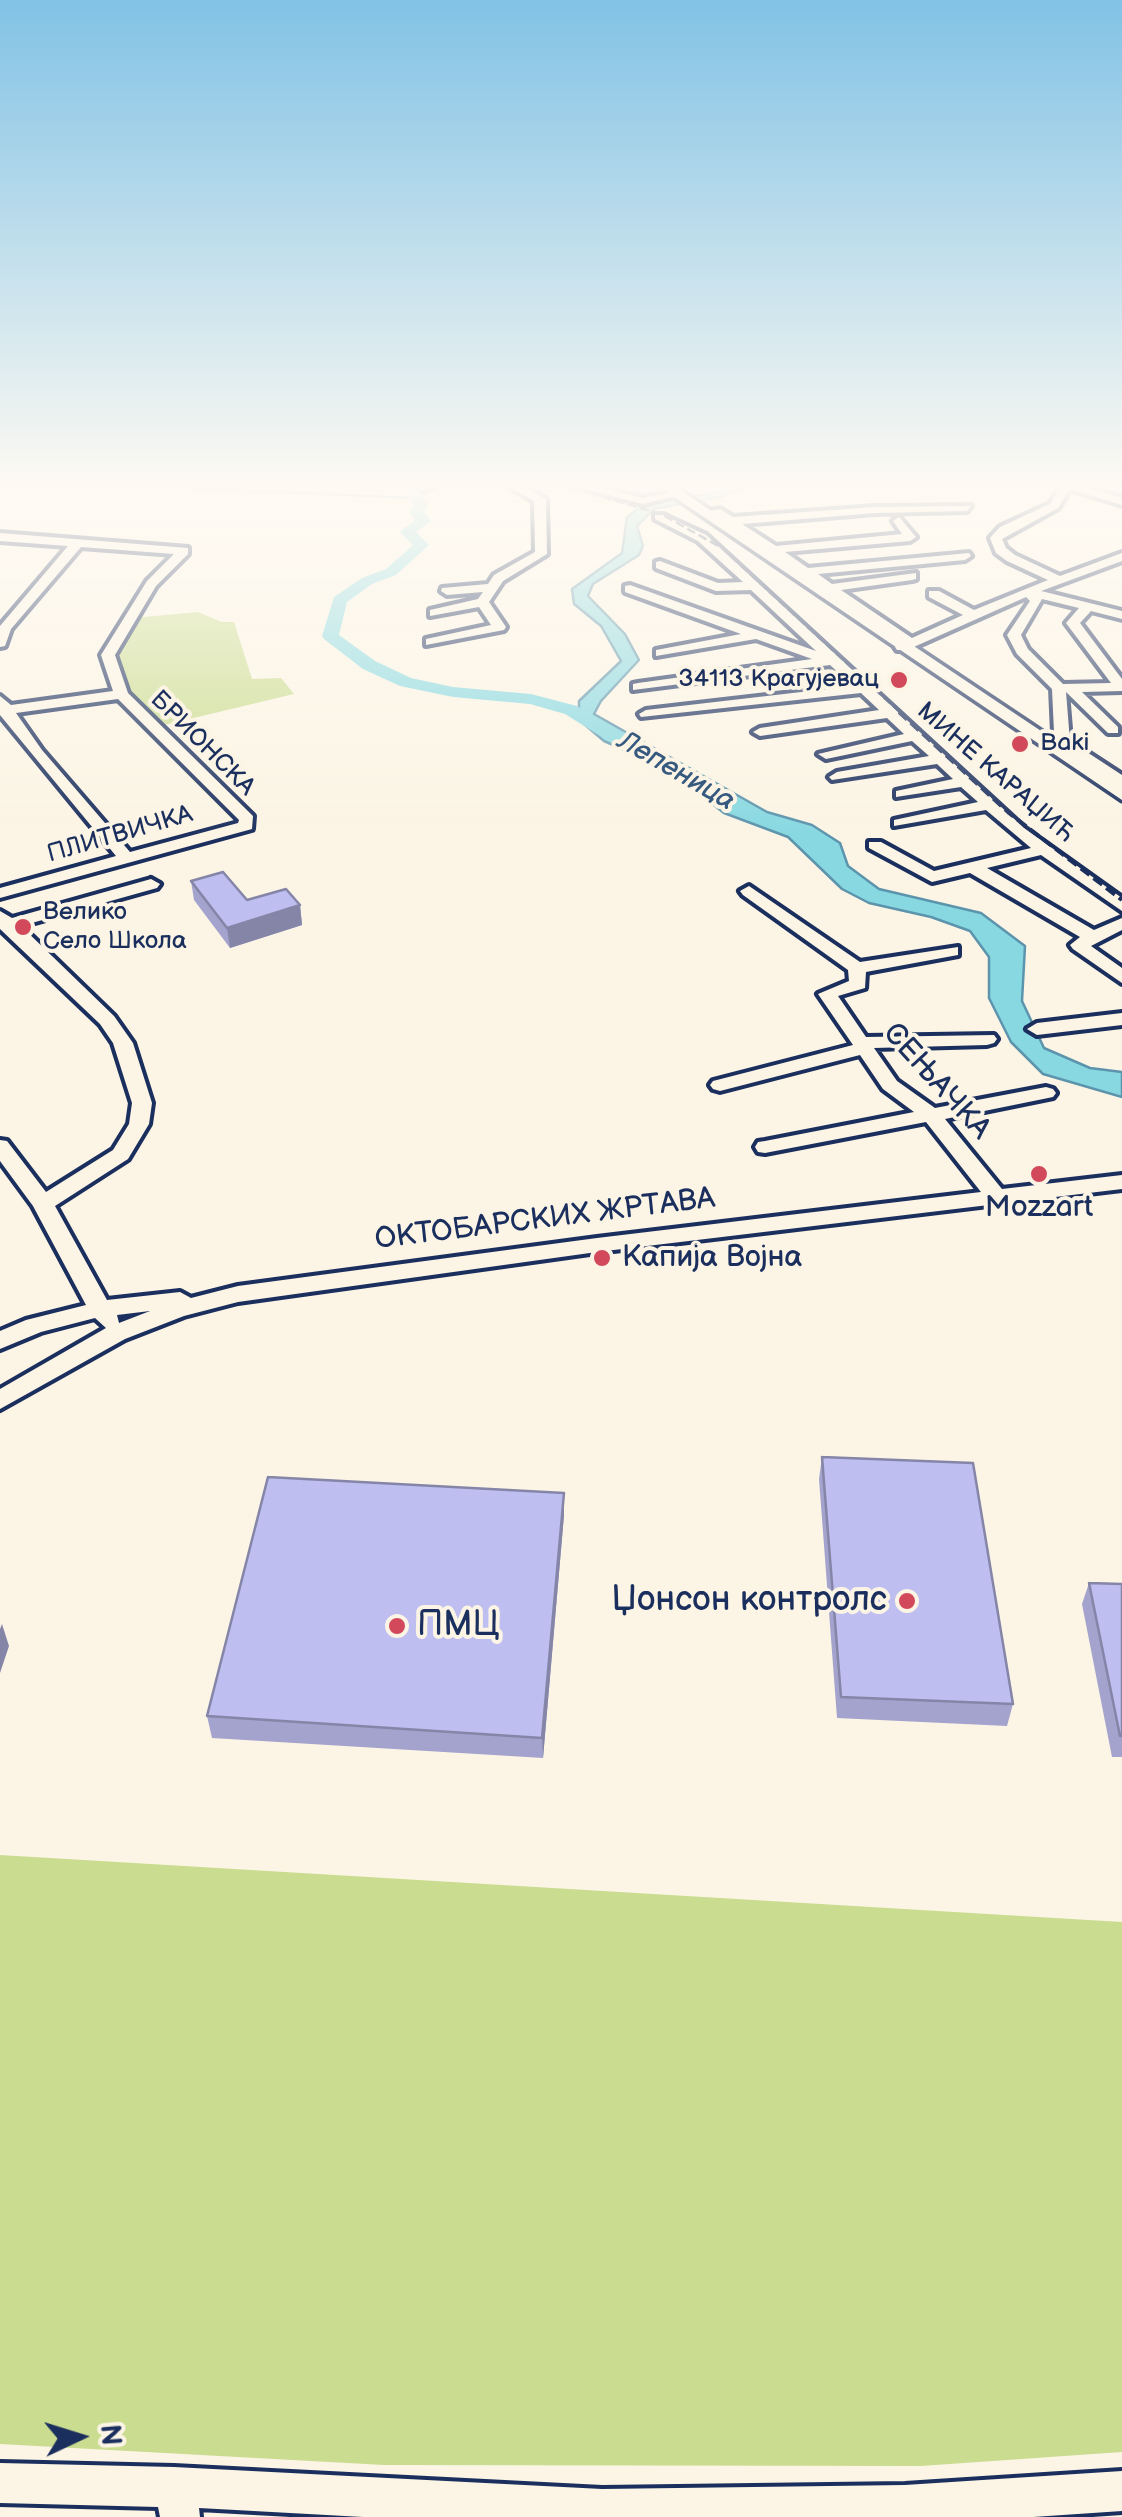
<!DOCTYPE html>
<meta charset="utf-8">
<style>
body{margin:0}
#map{position:relative;width:1122px;height:2517px;overflow:hidden;background:#fcf5e5;font-family:"Balsamiq Sans",sans-serif}
canvas{display:block}
.north{position:absolute;left:30px;top:2387px;width:100px;height:100px;-webkit-text-stroke:8px #fcf5e5;paint-order:stroke;rotate:86deg;font-size:28px;font-weight:700;line-height:40px;text-align:center;color:#1b2f5e}
.north::after{content:'';display:block;margin:auto;width:35px;height:45px;background:#1b2f5e;clip-path:polygon(50% 0,100% 100%,50% 72%,0 100%)}
</style>
<div id="map">
<canvas width="1122" height="2517"></canvas>
<div class="north">N</div>
</div>
<script>
const ctx = document.querySelector('canvas').getContext('2d');
ctx.lineJoin = 'round';
function fillPath(path, color) {
  ctx.fillStyle = color;
  ctx.fill(path, 'evenodd');
}
function toPath(rows) {
  const path = new Path2D();
  for (const r of rows) {
    path.moveTo(r[0], r[1]);
    for (let i = 2; i < r.length; i += 2) path.lineTo(r[i], r[i + 1]);
  }
  return path;
}
function strokePath(path, color, width, dash) {
  ctx.strokeStyle = color;
  ctx.lineWidth = width;
  ctx.lineCap = dash ? 'butt' : 'round';
  ctx.setLineDash(dash || []);
  ctx.stroke(path);
}
function label(font, color, halo, rows, align = 'center') {
  ctx.font = font + ' "Balsamiq Sans",sans-serif';
  ctx.lineWidth = 8;
  ctx.setLineDash([]);
  ctx.textBaseline = 'middle';
  ctx.strokeStyle = halo;
  ctx.fillStyle = color;
  for (const [text, x, y, turn = 0] of rows) {
    ctx.save();
    ctx.translate(x, y);
    ctx.rotate((+turn || 0) * Math.PI / 180);
    ctx.textAlign = isNaN(turn) ? turn : align;
    if (halo) ctx.strokeText(text, 0, 0);
    ctx.fillText(text, 0, 0);
    ctx.restore();
  }
}
const green = toPath([
 [198,612,222,622,234,622,252,679,281,678,294,694,160,726,126,694,110,653,133,618],
 [0,1855,1122,1922,1122,2452,921,2466,384,2465,0,2444]
]);
const water = toPath([
 [734,486,749,486,719,497,654,509,637,526,643,546,639,555,593,584,588,596,625,634,639,660,601,701,594,714,767,812,812,825,840,843,848,866,879,889,981,913,1025,946,1022,1001,1044,1048,1090,1068,1122,1072,1122,1097,1043,1074,1011,1042,989,998,989,957,970,931,931,917,869,903,842,889,788,837,724,813,668,769,604,741,577,718,585,716,579,713,579,701,621,661,601,626,574,604,572,589,622,553,627,517,644,504,726,491,734,486]
]);
const stream = toPath([
 [141,486,415,498]
]);
const river = toPath([
 [402,486,416,486,428,506,424,512,431,521,416,532,429,545,396,575,372,584,347,602,339,635,375,661,411,678,453,687,531,694,577,706,620,733,620,741,608,741,565,714,530,704,453,697,400,686,363,669,324,639,322,636,334,597,362,578,386,569,413,545,400,532,415,520,409,513,414,506,402,486]
]);
const minor = toPath([
 [419,486,434,486,423,491,419,486],
 [508,486,522,486,546,499,547,554,503,581,489,602,506,627,504,630,426,645,426,639,491,625,479,607,430,616,430,610,478,599,483,592,447,595,441,591,442,588,488,584,494,575,535,552,534,501,508,486],
 [574,486,593,486,643,498,677,491,683,494,643,504,574,486],
 [1061,486,1081,486,1122,498,1122,505,1070,489,1058,508,1002,539,1006,548,1015,555,1060,576,1122,553,1122,561,1041,591,1122,611,1122,619,1091,611,1080,623,1122,679,1122,691,1082,692,1118,727,1118,733,1108,733,1066,692,1070,741,1122,775,1122,787,1070,755,1063,759,1055,754,1052,689,1017,654,1007,635,1030,601,1026,597,907,650,897,650,895,647,901,642,710,511,720,509,733,517,875,507,971,506,967,511,875,513,742,524,776,546,902,534,893,521,899,517,916,537,910,541,785,552,808,568,969,553,971,556,965,560,818,574,832,584,916,573,916,579,912,580,841,590,912,638,963,615,929,597,929,591,939,591,974,610,1048,580,1007,561,996,553,990,538,1000,527,1050,504,1061,486],
 [1042,599,1079,608,1066,623,1111,683,1063,684,1028,649,1021,635,1042,599],
 [655,515,663,515,706,535,1024,828,1122,898,1122,911,1041,855,987,868,1094,930,1122,918,1122,930,1091,946,1122,968,1122,983,1073,949,1070,945,1080,937,970,873,932,882,869,848,869,842,881,842,934,871,1031,848,986,810,894,826,894,820,978,802,961,787,896,797,896,791,953,779,937,764,832,780,829,777,837,772,929,756,912,741,826,759,818,754,904,734,887,718,760,736,753,732,760,728,879,710,861,693,641,717,639,714,646,710,853,686,830,665,633,690,633,684,638,683,812,659,756,639,656,656,656,650,741,634,625,592,625,586,630,585,816,651,751,590,716,591,656,568,656,562,660,561,718,583,743,582,698,541,655,519,655,515],
 [0,533,188,548,188,554,156,586,115,655,128,693,253,816,252,829,0,898,0,888,116,856,0,715,0,696,11,705,113,691,101,655,147,581,174,554,81,547,11,629,5,646,0,647,0,626,68,546,0,541,0,533],
 [118,699,239,820,238,823,130,852,42,750,16,713,118,699],
 [151,879,160,884,157,888,21,926,114,1016,133,1043,152,1103,149,1124,128,1159,55,1206,107,1300,180,1292,191,1298,238,1286,597,1238,981,1192,926,1122,765,1153,758,1152,755,1147,758,1142,765,1141,914,1112,883,1089,860,1055,720,1091,713,1089,710,1085,713,1081,853,1045,818,994,849,981,848,970,743,895,740,891,749,886,860,962,958,947,958,955,866,972,865,988,838,996,866,1037,994,1035,997,1039,994,1043,987,1045,874,1048,897,1081,935,1108,1046,1087,1053,1089,1056,1093,1053,1097,945,1119,1002,1189,1122,1175,1122,1189,597,1252,238,1302,184,1316,125,1339,0,1409,0,1389,106,1328,95,1318,41,1332,0,1349,0,1331,26,1320,86,1305,33,1206,0,1161,0,1140,7,1141,46,1192,113,1150,129,1124,132,1103,113,1043,100,1024,0,929,0,911,12,918,151,879],
 [150,1311,119,1323,117,1315,150,1311],
 [1122,1013,1122,1025,1037,1035,1027,1029,1037,1023,1122,1013],
 [0,2463,174,2467,602,2489,905,2485,1122,2471,1122,2511,1033,2517,363,2517,199,2508,200,2517,160,2517,158,2507,0,2503,0,2463]
]);
const major = toPath([
 [658,486,674,486,1122,785,1122,800,658,486]
]);
const railFar1 = toPath([
 [565,486,661,514,722,548,902,714]
]);
const rail = toPath([
 [899,712,1009,813,1122,900]
]);
const wall = toPath([
 [191,881,247,900,300,905,302,925,230,948,194,900],
 [822,1457,1013,1704,1007,1726,837,1718,819,1479],
 [564,1515,543,1758,212,1738,207,1716],
 [1089,1583,1122,1584,1122,1757,1112,1757,1082,1604]
]);
const shadedWall = toPath([
 [300,905,302,925,230,948,227,928],
 [564,1493,564,1515,543,1758,542,1738],
 [2,1624,9,1646,0,1673,0,1629]
]);
const building = toPath([
 [223,872,247,900,286,889,300,905,227,928,191,881,223,872],
 [822,1457,973,1463,1013,1704,841,1697,822,1457],
 [268,1477,564,1493,542,1738,207,1716,268,1477],
 [1089,1583,1122,1584,1122,1736,1120,1736,1089,1583]
]);
const markers = [
 [899,680,10,"#d1495b"],
 [1020,744,10,"#d1495b"],
 [23,927,10,"#d1495b"],
 [1039,1174,10,"#d1495b"],
 [602,1258,10,"#d1495b"],
 [907,1601,10,"#d1495b"],
 [397,1626,10,"#d1495b"]
];
const farPoinames = [
 ["34113 Крагујевац",879,680,"right"],
 ["Baki",1040,744],
 ["Велико",43,913],
 ["Село Школа",43,942]
];
const farStreetnames = [
 ["БРИОНСКА",202,744,45],
 ["МИНЕ КАРАЏИЋ",995,773,41],
 ["ПЛИТВИЧКА",120,835,-16]
];
const farWaternames = [
 ["Лепеница",676,772,30]
];
const streetNames = [
 ["СЕЊАЧКА",936,1082,48],
 ["ОКТОБАРСКИХ ЖРТАВА",545,1220,-7]
];
const poiNames = [
 ["Mozzart",1039,1208],
 ["Капија Војна",622,1258,"left"]
];
const nearPoinames = [
 ["Џонсон контролс",887,1601],
 ["ПМЦ",417,1626,"left"]
];
fillPath(green, '#cadc90');
fillPath(water, '#87d8e1');
strokePath(water, '#5c94ad', 2.5);
strokePath(stream, '#5c94ad', 2.5);
fillPath(river, '#87d8e1');
strokePath(minor, '#1b2f5e', 8);
strokePath(major, '#1b2f5e', 7);
fillPath(minor, '#fcf5e5');
fillPath(major, '#fcf5e5');
strokePath(railFar1, '#1b2f5e', 2.5, [9, 4]);
strokePath(rail, '#1b2f5e', 4, [11, 5]);
fillPath(wall, '#a3a3ce');
fillPath(shadedWall, '#8585a8');
fillPath(building, '#bebef0');
strokePath(building, '#8585a8', 2.5);
const sky = ctx.createLinearGradient(0, 0, 0, 838);
sky.addColorStop(0, '#81c2e5');
sky.addColorStop(0.58, '#fefaf3');
sky.addColorStop(1, '#fefaf300');
ctx.fillStyle = sky;
ctx.fillRect(0, 0, 1122, 838);
for (const [x, y, r, color] of markers) {
  const dot = new Path2D();
  dot.arc(x, y, r, 0, 2 * Math.PI);
  ctx.fillStyle = color;
  ctx.fill(dot);
  strokePath(dot, '#fcf5e5', 4);
}
label('25px', '#1b2f5e', '#fcf5e5', farPoinames, 'left');
label('25px', '#1b2f5e', '#fcf5e5', farStreetnames);
label('italic 28px', '#36597f', '#fcf5e5', farWaternames);
label('30px', '#1b2f5e', '#fcf5e5', streetNames);
label('30px', '#1b2f5e', '#fcf5e5', poiNames);
label('35px', '#1b2f5e', '#fcf5e5', nearPoinames, 'right');
</script>
